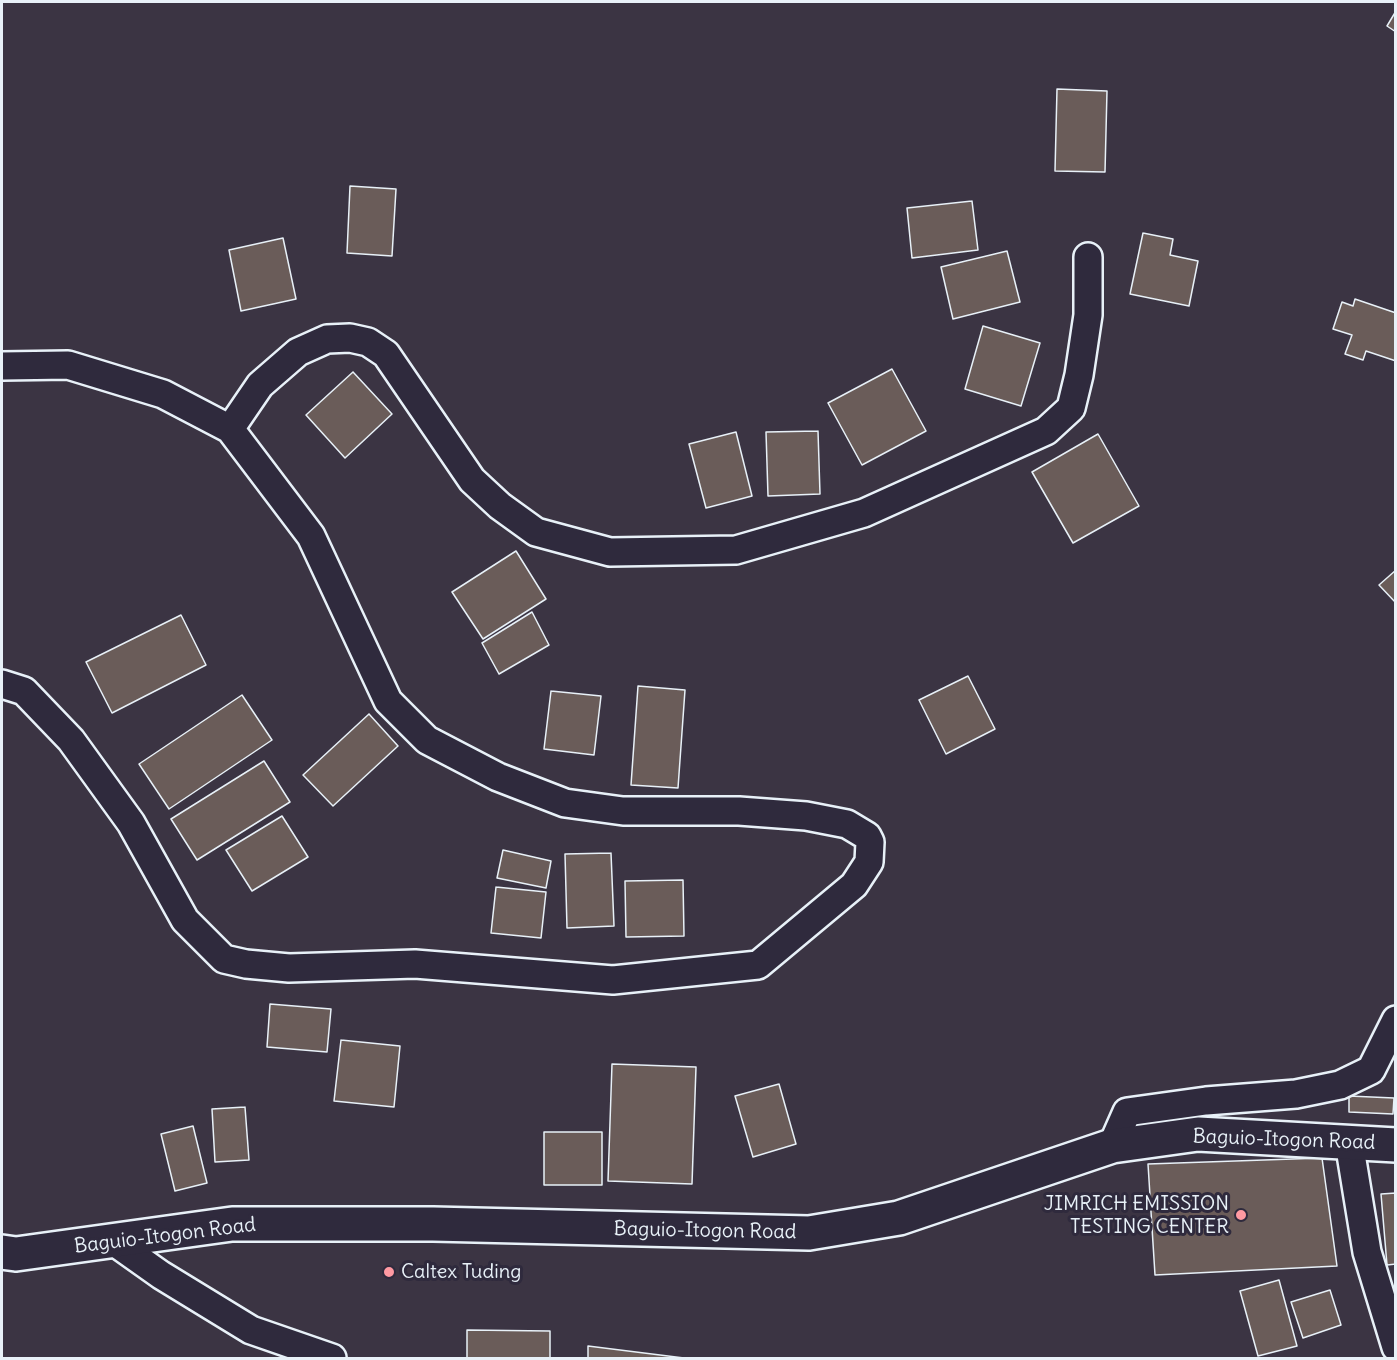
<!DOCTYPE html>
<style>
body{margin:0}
#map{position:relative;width:1397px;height:1360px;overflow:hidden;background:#3b3443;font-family:Delius,sans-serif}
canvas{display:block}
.frame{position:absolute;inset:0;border:3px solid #e8f1f8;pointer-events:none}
</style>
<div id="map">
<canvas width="1397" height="1360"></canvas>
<div class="frame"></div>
</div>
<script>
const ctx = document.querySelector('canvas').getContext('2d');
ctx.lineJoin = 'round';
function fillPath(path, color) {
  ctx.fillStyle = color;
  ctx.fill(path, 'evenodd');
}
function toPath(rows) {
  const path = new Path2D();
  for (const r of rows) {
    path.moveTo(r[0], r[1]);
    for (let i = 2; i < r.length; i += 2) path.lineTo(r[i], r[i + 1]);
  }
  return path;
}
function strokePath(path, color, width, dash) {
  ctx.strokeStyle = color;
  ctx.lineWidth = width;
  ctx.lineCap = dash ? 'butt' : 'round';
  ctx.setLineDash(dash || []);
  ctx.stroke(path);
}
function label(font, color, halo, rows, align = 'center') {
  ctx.font = font + ' Delius,sans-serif';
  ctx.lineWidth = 6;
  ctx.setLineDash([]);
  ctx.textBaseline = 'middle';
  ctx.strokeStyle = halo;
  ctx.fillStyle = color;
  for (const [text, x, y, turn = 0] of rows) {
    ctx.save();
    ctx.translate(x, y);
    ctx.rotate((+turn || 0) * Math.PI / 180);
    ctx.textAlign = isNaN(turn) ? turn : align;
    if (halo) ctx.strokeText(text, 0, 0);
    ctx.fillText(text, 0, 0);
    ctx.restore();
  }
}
const building = toPath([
 [1396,11,1396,32,1387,26,1396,11],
 [1057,89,1107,91,1105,172,1055,171,1057,89],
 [350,186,396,189,392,256,347,253,350,186],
 [972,201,978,250,912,258,907,208,972,201],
 [1143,233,1173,239,1170,255,1198,261,1189,306,1130,294,1143,233],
 [283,238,296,299,241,311,229,250,283,238],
 [1007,251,1020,302,953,319,941,267,1007,251],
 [1355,299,1396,313,1396,361,1366,351,1363,360,1345,354,1352,335,1333,329,1342,302,1353,306,1355,299],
 [983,326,1040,343,1021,406,965,389,983,326],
 [892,369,926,431,862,465,828,403,892,369],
 [353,372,392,414,345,458,306,415,353,372],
 [818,431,820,494,768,496,766,432,818,431],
 [736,432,752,496,706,508,689,444,736,432],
 [1098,434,1139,506,1073,543,1032,472,1098,434],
 [516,551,546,599,483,639,452,592,516,551],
 [1396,570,1396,603,1379,585,1396,570],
 [532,612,549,645,499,674,482,643,532,612],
 [181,615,206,665,112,713,86,662,181,615],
 [968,676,995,729,946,754,919,700,968,676],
 [638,686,685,690,678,788,631,785,638,686],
 [551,691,601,696,594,755,544,749,551,691],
 [242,695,272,740,169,809,139,764,242,695],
 [369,714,398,746,333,806,303,775,369,714],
 [264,761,290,802,197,860,171,819,264,761],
 [282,816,308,857,252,891,226,850,282,816],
 [503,850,551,861,546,888,497,878,503,850],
 [611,853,614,926,567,928,565,854,611,853],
 [683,880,684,936,626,937,625,881,683,880],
 [496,887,546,892,541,938,491,933,496,887],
 [270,1004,331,1009,327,1052,267,1047,270,1004],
 [341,1040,400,1046,394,1107,334,1101,341,1040],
 [612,1064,696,1067,692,1184,608,1181,612,1064],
 [779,1084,796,1144,753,1157,735,1096,779,1084],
 [1349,1096,1394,1098,1393,1114,1349,1112,1349,1096],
 [245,1107,249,1160,215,1162,212,1109,245,1107],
 [193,1126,207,1183,175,1191,161,1134,193,1126],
 [544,1132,602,1132,602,1185,544,1185,544,1132],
 [1322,1158,1337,1266,1155,1275,1148,1164,1322,1158],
 [1396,1193,1396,1264,1387,1265,1381,1194,1396,1193],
 [1279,1280,1297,1346,1258,1356,1240,1291,1279,1280],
 [1330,1290,1341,1325,1303,1338,1291,1302,1330,1290],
 [467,1330,550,1331,550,1358,467,1358,467,1330],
 [588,1346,684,1358,588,1358,588,1346]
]);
const street = toPath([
 [2,366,68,365,163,394,230,429,311,536,388,701,427,740,498,777,565,803,623,811,739,811,806,816,847,824,867,836,870,842,869,862,854,885,758,965,613,980,415,964,289,968,246,964,224,959,185,920,131,823,71,740,24,691,2,684],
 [230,429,260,385,298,352,327,339,350,338,368,342,386,354,472,480,500,506,536,532,610,552,736,550,864,513,1046,431,1071,408,1079,375,1088,315,1088,257],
 [1349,1142,1367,1252,1396,1347],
 [1112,1146,1127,1112,1206,1101,1296,1094,1340,1085,1371,1070,1396,1020],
 [113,1241,161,1275,251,1330,332,1358]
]);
const secondary = toPath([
 [2,1252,16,1254,232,1224,433,1224,809,1233,899,1218,1112,1146,1198,1134,1396,1145]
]);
const markers = [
 [1241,1215,6,"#ff9aa2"],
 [389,1272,6,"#ff9aa2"]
];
const streetNames = [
 ["Baguio-Itogon Road",1284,1140,2],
 ["Baguio-Itogon Road",705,1231,1],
 ["Baguio-Itogon Road",165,1236,-7]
];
const poiNames = [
 ["JIMRICH EMISSION",1229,1204],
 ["TESTING CENTER",1229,1227],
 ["Caltex Tuding",401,1272,"left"]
];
fillPath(building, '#6a5c59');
strokePath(building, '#e8f1f8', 1.5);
strokePath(street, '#e8f1f8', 32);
strokePath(secondary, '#e8f1f8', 38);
strokePath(street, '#2f2a3d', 27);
strokePath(secondary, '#2f2a3d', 33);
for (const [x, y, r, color] of markers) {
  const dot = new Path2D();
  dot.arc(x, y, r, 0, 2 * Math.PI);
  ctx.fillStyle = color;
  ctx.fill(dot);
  strokePath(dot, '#2f2a3d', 2);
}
label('20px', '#e8f1f8', '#2f2a3d', streetNames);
label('20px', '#e8f1f8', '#2f2a3d', poiNames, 'right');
</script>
